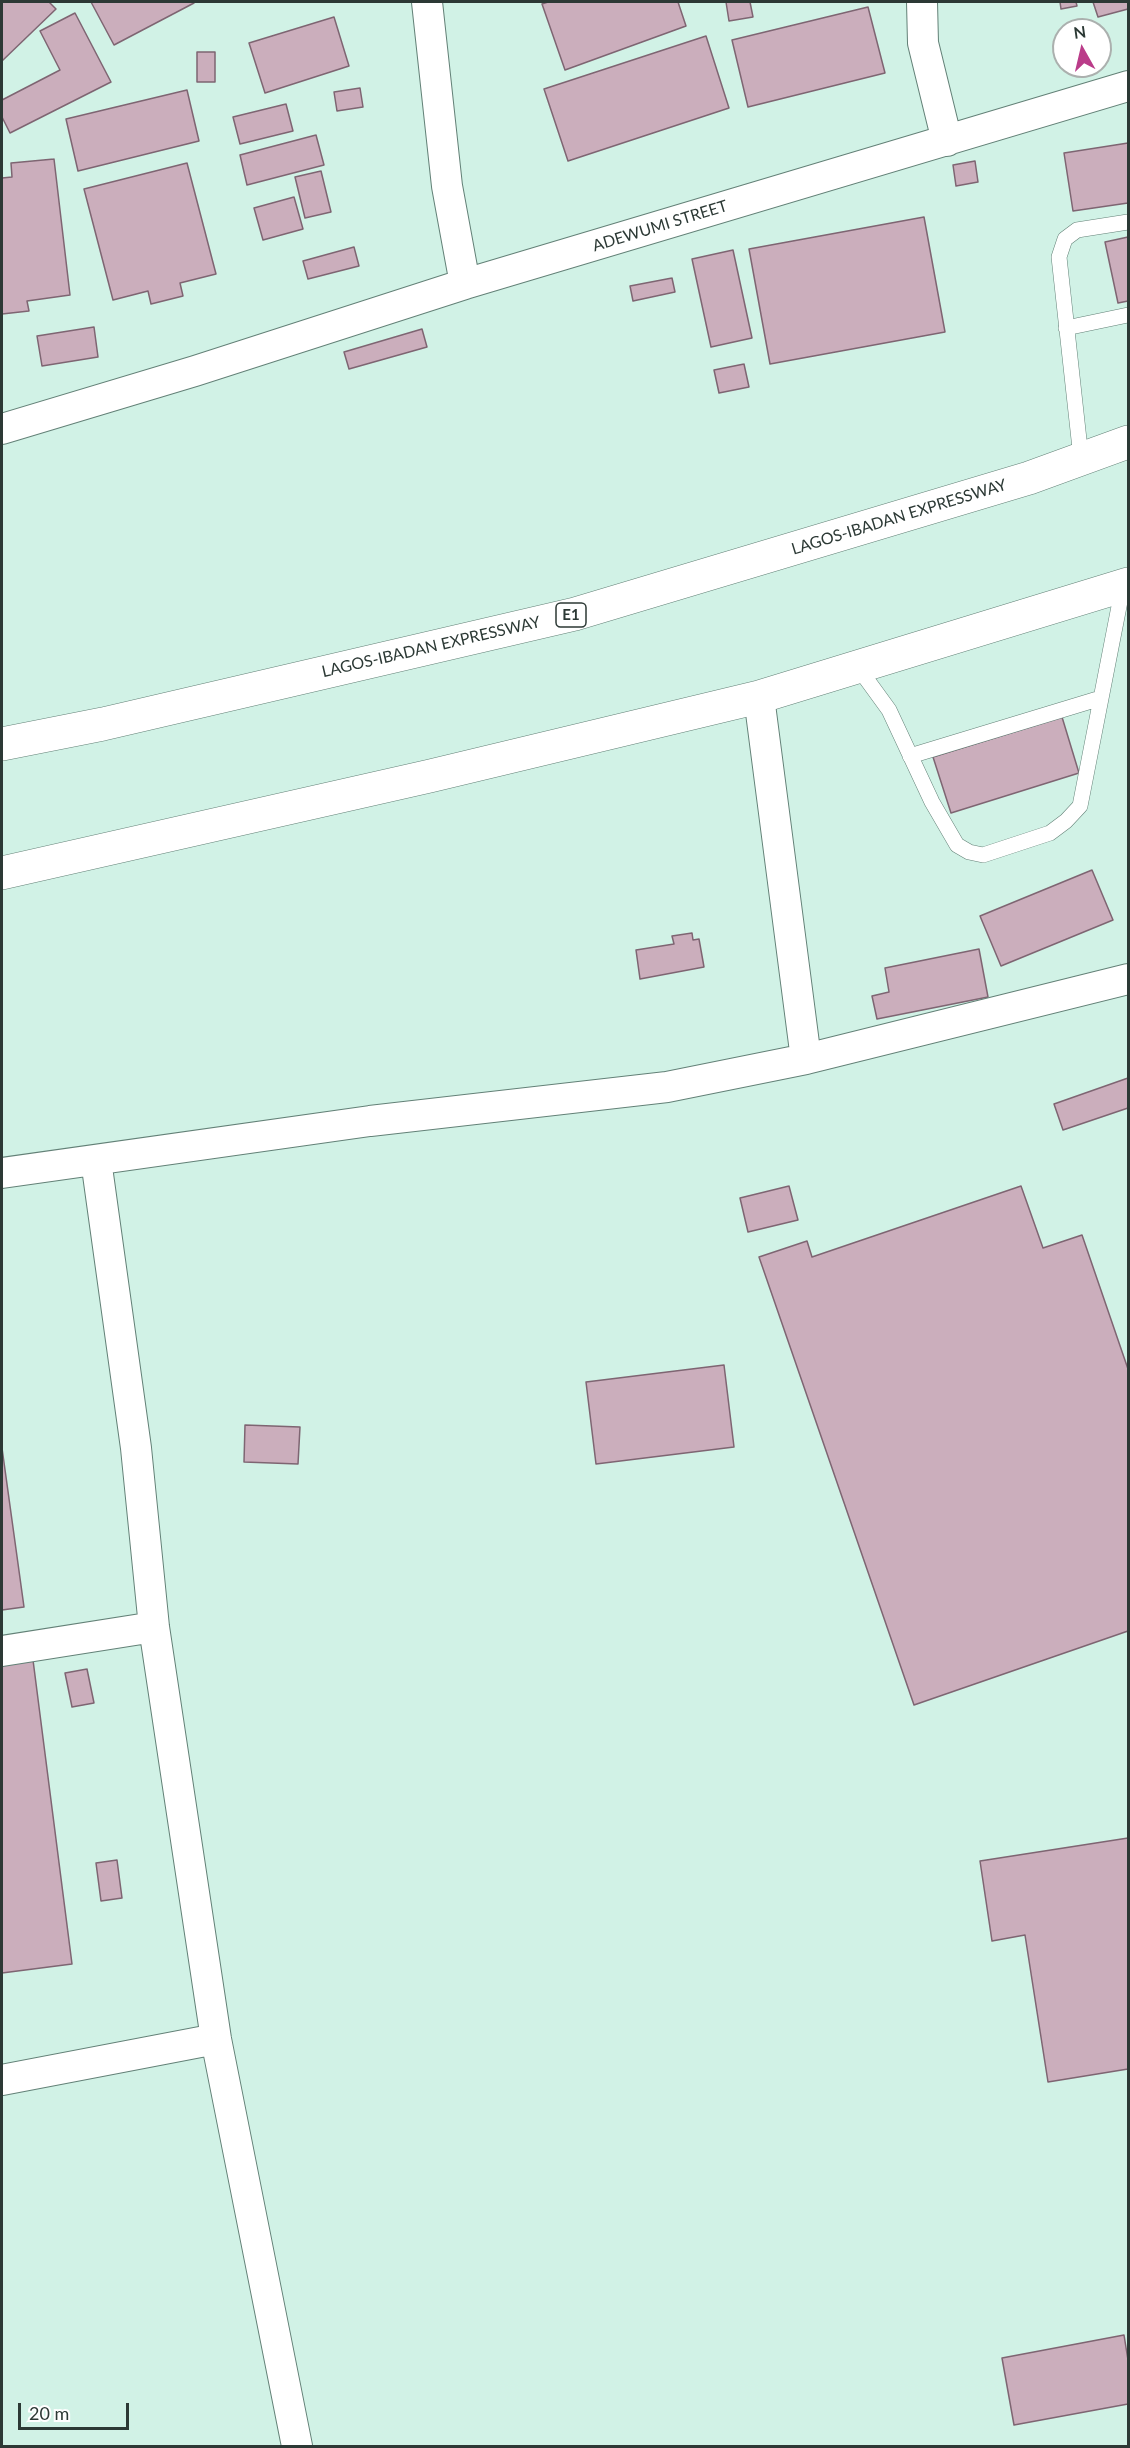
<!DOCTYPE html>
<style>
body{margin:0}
#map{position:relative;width:1130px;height:2448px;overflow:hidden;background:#d1f2e6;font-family:Lato,sans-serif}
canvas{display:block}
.frame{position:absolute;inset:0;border:3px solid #2c3935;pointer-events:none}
.north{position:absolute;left:1052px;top:18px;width:60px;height:60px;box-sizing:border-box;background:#fff;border:2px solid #abb0ae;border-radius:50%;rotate:352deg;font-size:16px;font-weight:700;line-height:24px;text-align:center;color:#2c3935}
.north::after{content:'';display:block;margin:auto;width:21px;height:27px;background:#ba3c89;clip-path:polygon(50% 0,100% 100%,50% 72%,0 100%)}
.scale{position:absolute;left:18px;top:2403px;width:111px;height:27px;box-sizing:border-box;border:3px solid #2c3935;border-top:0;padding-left:8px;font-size:18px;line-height:21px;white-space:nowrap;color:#2c3935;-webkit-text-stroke:4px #fff;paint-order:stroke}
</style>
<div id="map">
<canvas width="1130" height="2448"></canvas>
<div class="frame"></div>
<div class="north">N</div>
<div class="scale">20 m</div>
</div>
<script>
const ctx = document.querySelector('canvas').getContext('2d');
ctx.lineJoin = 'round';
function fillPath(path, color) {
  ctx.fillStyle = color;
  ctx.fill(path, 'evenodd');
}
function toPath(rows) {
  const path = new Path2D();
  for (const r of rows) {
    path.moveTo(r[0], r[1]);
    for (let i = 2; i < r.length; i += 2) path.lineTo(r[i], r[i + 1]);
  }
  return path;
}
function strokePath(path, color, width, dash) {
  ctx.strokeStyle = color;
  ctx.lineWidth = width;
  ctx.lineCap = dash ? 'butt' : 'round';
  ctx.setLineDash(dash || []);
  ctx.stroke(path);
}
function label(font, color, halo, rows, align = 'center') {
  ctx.font = font + ' Lato,sans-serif';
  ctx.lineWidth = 5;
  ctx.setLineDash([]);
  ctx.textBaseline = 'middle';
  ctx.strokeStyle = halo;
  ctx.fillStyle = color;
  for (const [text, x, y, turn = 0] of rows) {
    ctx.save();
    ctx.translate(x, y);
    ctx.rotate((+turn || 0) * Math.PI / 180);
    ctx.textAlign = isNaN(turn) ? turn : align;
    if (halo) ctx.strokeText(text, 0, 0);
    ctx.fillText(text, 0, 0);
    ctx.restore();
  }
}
const building = toPath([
 [2,2,49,2,56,9,2,61,2,2],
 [91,2,193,2,194,3,114,45,91,2],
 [548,2,678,2,686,26,565,70,542,4,548,2],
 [726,2,750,2,753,17,729,21,726,2],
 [1060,2,1076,2,1077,6,1061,9,1060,2],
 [1093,2,1128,2,1128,9,1098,17,1093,2],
 [868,7,885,73,748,107,732,40,868,7],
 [75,13,111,82,10,133,2,117,2,100,60,70,40,31,75,13],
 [334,17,349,66,265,93,249,43,334,17],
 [706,36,729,108,568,161,544,89,706,36],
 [197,52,215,52,215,82,197,82,197,52],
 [360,88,363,107,337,111,334,92,360,88],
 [187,90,199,141,78,171,66,119,187,90],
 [286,104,293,131,240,144,233,117,286,104],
 [316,135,324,165,247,185,240,155,316,135],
 [1128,143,1128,203,1073,211,1064,153,1128,143],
 [54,159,70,295,27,301,29,311,2,314,2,178,12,177,11,163,54,159],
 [975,161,978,182,956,186,953,165,975,161],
 [187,163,216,274,180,283,183,296,151,304,148,291,113,300,84,189,187,163],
 [321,171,331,212,305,218,295,177,321,171],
 [294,197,303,229,263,240,254,208,294,197],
 [924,217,945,332,770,364,749,249,924,217],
 [1128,237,1128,301,1118,303,1105,242,1128,237],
 [354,247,359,266,308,279,303,261,354,247],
 [733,250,752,338,711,347,692,259,733,250],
 [672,278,675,292,633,301,630,286,672,278],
 [94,327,98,357,42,366,37,336,94,327],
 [422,329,427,347,349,369,344,352,422,329],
 [744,364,749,387,719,393,714,370,744,364],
 [1062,717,1079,773,951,813,933,757,1062,717],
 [1092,870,1113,920,1001,966,980,916,1092,870],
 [692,933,693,940,699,939,704,967,640,979,636,950,674,944,672,936,692,933],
 [979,949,988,997,877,1019,872,996,889,992,885,968,979,949],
 [1128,1078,1128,1108,1063,1130,1054,1104,1128,1078],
 [789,1186,798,1220,748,1232,740,1198,789,1186],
 [1021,1186,1043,1248,1082,1235,1128,1369,1128,1631,914,1705,759,1257,807,1241,812,1257,1021,1186],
 [724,1365,734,1447,596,1464,586,1382,724,1365],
 [245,1425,300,1427,298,1464,244,1462,245,1425],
 [2,1448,24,1607,2,1610,2,1448],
 [33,1660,72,1964,2,1973,2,1664,33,1660],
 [87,1669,94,1703,72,1707,65,1673,87,1669],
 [1128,1838,1128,2069,1048,2082,1025,1935,992,1941,980,1861,1128,1838],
 [117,1860,122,1898,101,1901,96,1863,117,1860],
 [1124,2335,1128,2360,1128,2404,1014,2425,1002,2358,1124,2335]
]);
const lane = toPath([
 [1066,328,1128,315],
 [1081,458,1059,257,1065,239,1077,230,1128,222],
 [857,666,889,710,932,802,957,845,969,852,983,855,1050,833,1066,821,1080,806,1123,586],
 [910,756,1101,698]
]);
const street = toPath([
 [427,2,447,186,465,284,1128,86],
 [922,2,923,43,947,141],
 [2,429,195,371,465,284],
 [759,697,806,1059],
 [96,1160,136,1448,154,1627,216,2039,297,2446],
 [2,1173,370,1121,667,1087,806,1059,1128,979],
 [2,1651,154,1627],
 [2,2080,216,2039]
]);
const highway = toPath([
 [2,744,103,724,575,614,1029,478,1128,442],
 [2,873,430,776,759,697,1128,584]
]);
const shields = [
 [571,615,30]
];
const shieldNames = [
 ["E1",571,615]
];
const streetNames = [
 ["ADEWUMI STREET",660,226,-17],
 ["LAGOS-IBADAN EXPRESSWAY",899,517,-17],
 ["LAGOS-IBADAN EXPRESSWAY",431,647,-13]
];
fillPath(building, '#cbaebc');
strokePath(building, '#7e6572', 1.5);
strokePath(lane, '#638177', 16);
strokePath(street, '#638177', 32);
strokePath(highway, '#638177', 34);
strokePath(lane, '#fff', 15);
strokePath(street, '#fff', 30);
strokePath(highway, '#fff', 33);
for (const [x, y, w] of shields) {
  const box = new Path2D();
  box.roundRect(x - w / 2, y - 12, w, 24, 4.5);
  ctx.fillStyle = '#fff';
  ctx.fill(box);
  strokePath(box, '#2c3935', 1.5);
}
label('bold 15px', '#2c3935', null, shieldNames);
label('16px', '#2c3935', '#fff', streetNames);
</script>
